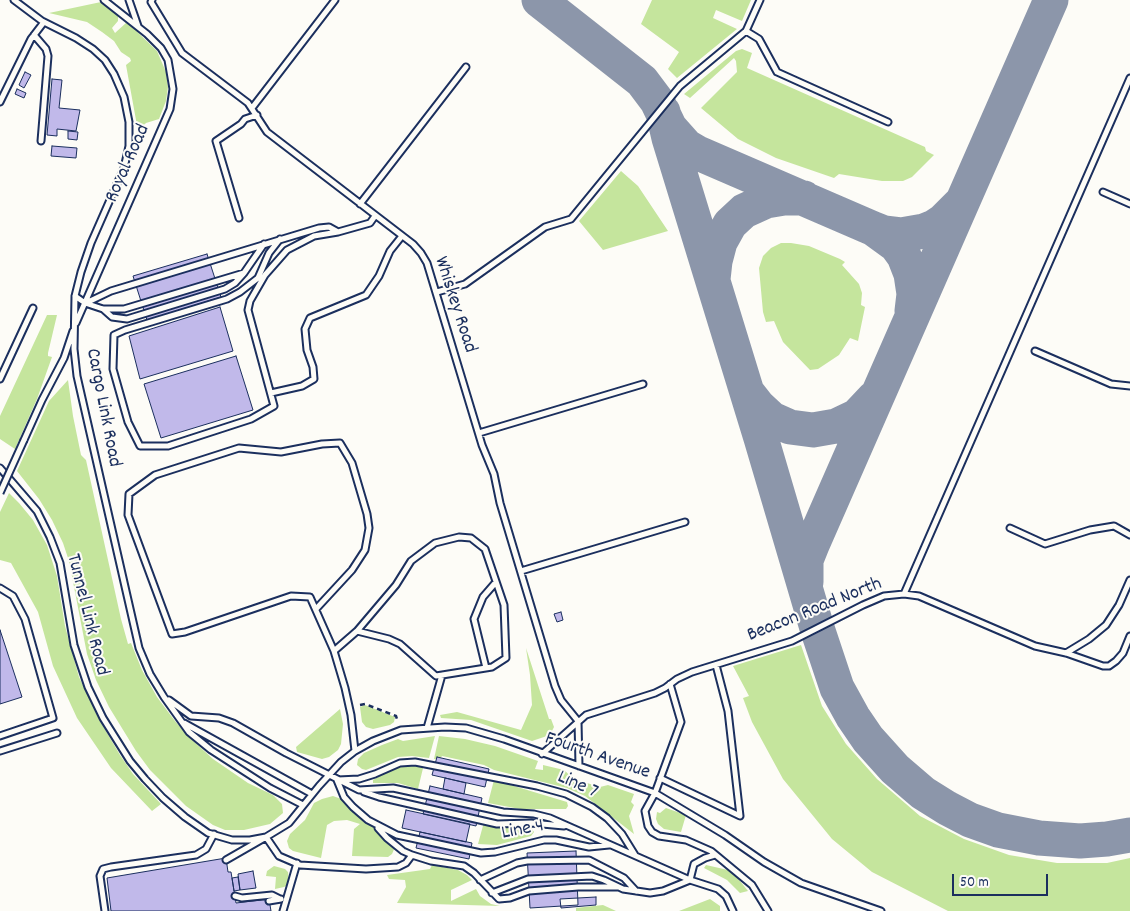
<!DOCTYPE html>
<style>
body{margin:0}
#map{position:relative;width:1130px;height:911px;overflow:hidden;background:#fdfcf7;font-family:Dekko,sans-serif}
canvas{display:block}
.scale{position:absolute;left:952px;top:874px;width:96px;height:22px;box-sizing:border-box;border:2px solid #1b2f5e;border-top:0;padding-left:6px;font-size:15px;line-height:18px;white-space:nowrap;color:#1b2f5e;-webkit-text-stroke:4px #fdfcf7;paint-order:stroke}
</style>
<div id="map">
<canvas width="1130" height="911"></canvas>
<div class="scale">50 m</div>
</div>
<script>
const ctx = document.querySelector('canvas').getContext('2d');
ctx.lineJoin = 'round';
function fillPath(path, color) {
  ctx.fillStyle = color;
  ctx.fill(path, 'evenodd');
}
function toPath(rows) {
  const path = new Path2D();
  for (const r of rows) {
    path.moveTo(r[0], r[1]);
    for (let i = 2; i < r.length; i += 2) path.lineTo(r[i], r[i + 1]);
  }
  return path;
}
function strokePath(path, color, width, dash) {
  ctx.strokeStyle = color;
  ctx.lineWidth = width;
  ctx.lineCap = dash ? 'butt' : 'round';
  ctx.setLineDash(dash || []);
  ctx.stroke(path);
}
function label(font, color, halo, rows, align = 'center') {
  ctx.font = font + ' Dekko,sans-serif';
  ctx.lineWidth = 4;
  ctx.setLineDash([]);
  ctx.textBaseline = 'middle';
  ctx.strokeStyle = halo;
  ctx.fillStyle = color;
  for (const [text, x, y, turn = 0] of rows) {
    ctx.save();
    ctx.translate(x, y);
    ctx.rotate((+turn || 0) * Math.PI / 180);
    ctx.textAlign = isNaN(turn) ? turn : align;
    if (halo) ctx.strokeText(text, 0, 0);
    ctx.fillText(text, 0, 0);
    ctx.restore();
  }
}
const green = toPath([
 [652,0,751,0,742,21,716,10,713,18,737,29,677,78,668,69,679,52,641,24],
 [101,2,118,14,118,21,112,28,115,33,127,22,157,51,166,72,168,87,166,101,159,119,146,123,138,131,126,65,131,61,130,58,121,52,114,41,102,32,87,22,49,13],
 [742,49,752,53,747,68,925,147,926,151,934,155,912,177,903,181,882,181,839,174,834,178,776,158,738,139,701,108,737,72,736,61,734,58,690,98,684,94,736,51],
 [621,171,638,186,668,231,603,250,579,221],
 [781,243,791,243,809,246,840,259,845,262,842,265,859,284,862,293,861,305,865,307,858,341,850,338,839,355,818,369,810,370,783,342,774,321,766,322,763,312,759,268,763,256,771,248],
 [47,315,57,315,48,353,48,356,52,357,37,399,15,449,0,439,0,416],
 [68,380,73,416,81,455,86,460,121,619,128,644,131,643,142,670,157,697,175,721,190,738,213,759,248,783,273,795,282,804,283,813,270,824,244,830,225,830,213,825,186,806,150,770,136,751,109,707,96,680,87,654,69,561,63,543,52,520,39,499,17,471,49,401],
 [9,493,19,503,33,520,47,545,57,576,65,626,79,677,100,721,120,755,133,774,161,804,152,811,111,768,77,718,53,666,38,612,11,563,0,560,0,512],
 [801,645,822,706,846,744,877,779,920,816,964,839,1009,855,1057,863,1107,863,1130,858,1130,911,948,911,872,872,832,839,783,779,752,722,743,698,749,696,733,666],
 [526,648,549,719,551,719,554,727,550,735,532,741,471,720,441,718,440,715,457,712,521,730,532,705,530,675],
 [365,705,395,717,394,722,390,725,373,729,366,727,362,722,360,707],
 [340,709,343,724,341,744,338,750,329,757,322,759,297,752,296,747],
 [435,736,429,758,412,756,398,757,366,770,362,769,357,765,358,759,364,753,382,745,398,739,403,741],
 [439,736,465,739,495,746,538,761,535,769,543,770,543,765,564,770,574,779,600,787,608,785,634,794,631,802,634,805,629,816,634,834,585,796,567,788,494,770,484,765,442,756,440,759,434,759],
 [407,764,424,764,418,789,398,783,373,783,373,780,396,767],
 [494,780,567,802,568,806,566,809,520,809,488,803],
 [333,796,344,800,395,847,392,854,388,857,352,856,354,829,360,824,347,820,334,821,327,825,321,858,293,851,289,848,287,841,290,834,305,820,314,803,322,799],
 [666,808,686,815,681,832,664,829,658,824,656,819,657,812,660,813],
 [484,822,531,828,534,832,531,836,497,845,478,844],
 [432,865,458,870,467,875,472,880,451,890,451,901,476,889,480,896,491,904,500,906,397,903,406,887,405,880,389,879,387,875,430,869],
 [706,865,728,870,736,876,748,891,740,893,727,880,704,868],
 [274,866,285,869,288,872,289,881,288,885,284,887,275,889,276,877,266,876,267,871],
 [710,899,720,906,720,911,679,911],
 [603,905,616,911,576,911,576,908]
]);
const taxiway = toPath([
 [539,0,642,81,657,101,670,128,686,146,698,153,874,229],
 [663,112,669,138,761,438,817,628,837,688,853,717,868,739,895,769,923,793,947,808,970,820,998,830,1039,838,1080,841,1107,839,1130,835],
 [713,279,715,261,720,242,730,224,744,211,766,201,784,198,804,198],
 [912,311,914,294,911,274,904,256,896,245,874,229,884,233,901,235,924,231,934,227,943,221,960,204],
 [747,392,758,406,772,419,790,427,813,430,836,426,857,416,874,398],
 [806,582,806,560,812,545,1051,0]
]);
const building = toPath([
 [25,72,31,75,24,88,19,85,25,72],
 [52,79,62,80,59,108,80,110,76,131,57,129,57,136,47,135,52,79],
 [17,89,26,93,24,98,15,94,17,89],
 [68,131,78,132,77,140,68,139,68,131],
 [52,146,77,148,76,158,51,156,52,146],
 [207,254,221,297,147,320,133,276,207,254],
 [220,307,233,351,140,379,129,336,220,307],
 [236,356,253,410,161,438,144,384,236,356],
 [561,612,563,620,557,622,554,614,561,612],
 [0,630,22,697,0,704,0,630],
 [437,757,489,769,485,787,432,775,437,757],
 [445,778,466,783,464,794,443,789,445,778],
 [430,786,482,798,476,826,423,814,430,786],
 [406,810,470,824,466,842,402,828,406,810],
 [420,832,472,843,469,859,416,848,420,832],
 [576,851,578,905,530,908,527,853,576,851],
 [226,858,228,872,231,872,236,903,269,899,271,911,111,911,107,878,226,858],
 [253,871,256,888,240,890,238,874,253,871],
 [238,877,240,890,234,891,232,878,238,877],
 [596,897,596,905,561,908,560,899,596,897]
]);
const path = toPath([
 [360,705,365,704,396,716,398,722]
]);
const service = toPath([
 [14,0,42,21,76,38,93,49,105,60,114,74,124,97,129,122,129,146,124,168,91,243,81,272,75,296,74,349,77,376,139,648,150,674,164,697,189,732,211,750,270,788,303,805],
 [129,0,138,26],
 [152,0,151,2,182,53,248,103,267,132,413,244,421,253,427,263,482,445,494,474,500,503,555,686,561,700,578,721],
 [746,31,759,39,777,72,888,122],
 [34,35,46,49,48,56,41,141],
 [0,102,31,39,44,22],
 [252,108,335,0],
 [1103,192,1130,204],
 [360,204,466,67],
 [239,218,216,141,241,124,245,119,257,115],
 [280,239,269,253,258,278,240,292,227,299,125,330,114,335,113,369,128,422,140,446,168,446,251,419,274,406,248,310,250,301,265,275,287,250,314,236,338,232,370,223,375,216],
 [437,292,465,284,545,227,571,219,680,86,746,31,760,0],
 [75,296,85,303,103,309,124,309,244,273],
 [86,303,111,291,319,228,329,227,338,232],
 [103,309,112,317,127,319,225,289,235,283,244,273,264,244],
 [76,323,170,109,173,89,168,60,161,48,147,34,104,0],
 [1035,351,1111,384,1130,386],
 [0,379,33,308],
 [271,393,302,386,314,379,313,367,307,350,305,329,310,318,366,295,379,276,390,251,402,236],
 [479,433,643,384],
 [24,440,42,400,64,358,73,331],
 [0,468,37,511,50,537,60,563,74,645,88,687,103,718,130,761,145,779,163,798,185,817,208,833,232,840,250,840,266,837,289,823,319,786,341,762,355,751,373,741,401,730,445,727,466,728,504,739,655,793,725,835,764,862,801,883,881,911],
 [1010,528,1045,544,1090,530,1114,526,1130,535],
 [521,571,685,522],
 [0,588,13,596,25,619,53,718,0,736],
 [904,594,1130,78],
 [316,609,352,570,365,550,369,528,367,514,352,463,340,443,322,444,281,452,239,448,155,475,129,494,128,515,172,634,185,632,291,596,310,597,334,651,345,688,351,715,355,751],
 [334,651,357,631,396,585,411,561,435,543,459,537,471,538,485,549,504,605,506,658,492,667,436,676,400,644,389,639,357,631],
 [1066,653,1089,639,1106,625,1119,605,1130,580],
 [486,668,474,619,483,597,496,582],
 [670,684,681,722,655,793,645,811,648,826,652,832,659,836,686,840,711,851,752,885,768,911],
 [169,700,191,716,219,718,233,723,286,753,359,790,393,788,503,812,534,814,550,818,690,880,718,889,726,896,733,911],
 [578,721,579,766],
 [184,723,312,794],
 [427,728,442,675],
 [0,751,57,733],
 [542,754,586,715,655,693,665,688,677,679,692,672,792,641,863,605,884,596,904,594,919,596,1035,646,1066,653,1103,666,1109,666,1116,661,1123,653,1130,636],
 [660,778,740,816,728,711,716,665],
 [337,780,344,797,353,807,368,820,397,835,481,853,495,852,544,840,556,840,589,847,609,845],
 [338,780,359,779,375,774,400,763,415,762,537,786,566,794,592,807,607,818,622,834,635,855],
 [364,792,379,797,497,824,531,823,564,826],
 [378,828,387,838,403,851,412,855,431,861,464,866,474,873,499,899,510,898,529,891,578,887,617,887],
 [226,860,266,837,279,856,300,865,366,869,398,867,406,863,412,855],
 [480,880,517,863,527,861,589,860,624,878,636,891],
 [690,880,694,864,705,858,715,855],
 [492,893,528,879,592,876,604,880,623,889,650,893,663,891,690,880],
 [235,896,242,898,272,895,280,899],
 [269,901,281,899],
 [105,911,100,876,103,869,111,867,196,855,206,849,214,834],
 [283,911,297,863]
]);
const serviceBridge = toPath([
 [0,493,24,440]
]);
const streetNames = [
 ["Royal Road",129,164,-66],
 ["Whiskey Road",454,305,72],
 ["Cargo Link Road",102,408,79],
 ["Beacon Road North",815,611,-22],
 ["Tunnel Link Road",86,615,76],
 ["Fourth Avenue",597,757,19],
 ["Line 7",577,786,24],
 ["Line 4",523,831,-11]
];
fillPath(green, '#c5e59d');
strokePath(taxiway, '#8c96aa', 35);
fillPath(building, '#c1b9ea');
strokePath(building, '#1b2f5e', 1);
strokePath(service, '#1b2f5e', 9);
strokePath(path, '#1b2f5e', 2.5, [5, 4]);
strokePath(service, '#fdfcf7', 5);
strokePath(serviceBridge, '#1b2f5e', 9, []);
strokePath(serviceBridge, '#fdfcf7', 5);
label('20px', '#1b2f5e', '#fdfcf7', streetNames);
</script>
